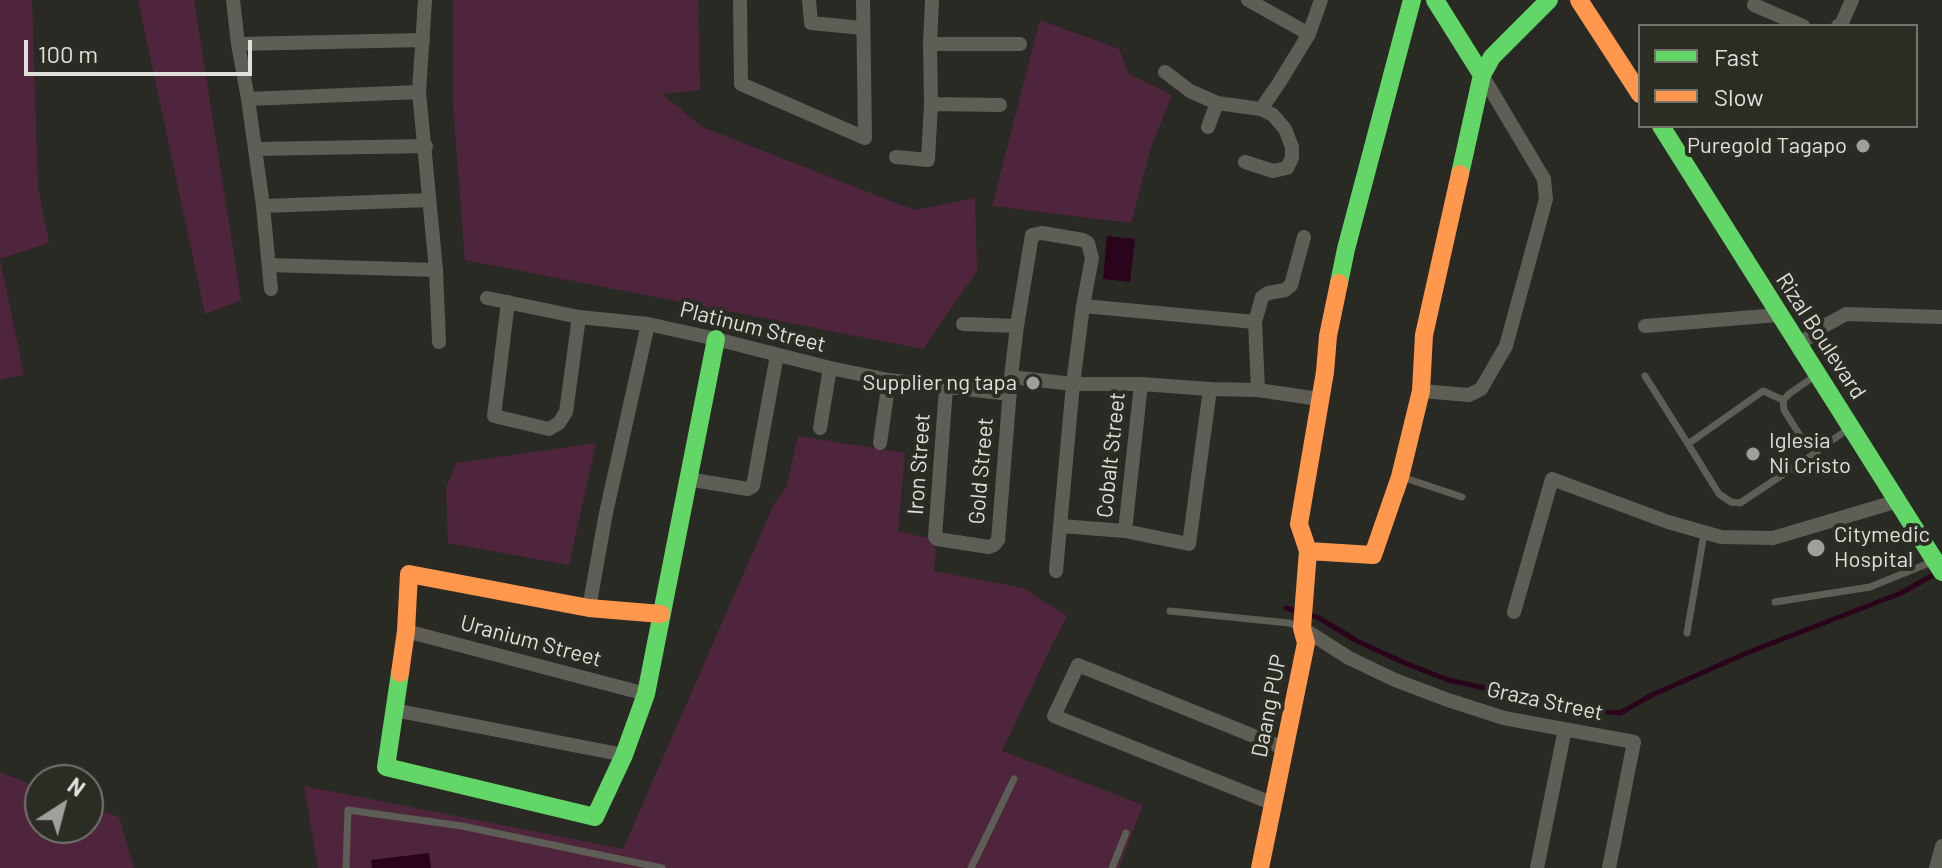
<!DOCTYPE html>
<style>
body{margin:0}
#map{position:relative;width:1942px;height:868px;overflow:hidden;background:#2a2a25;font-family:Barlow,sans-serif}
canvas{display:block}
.legend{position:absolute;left:1638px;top:24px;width:280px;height:104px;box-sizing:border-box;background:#2b2c23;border:2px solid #73746d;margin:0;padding:10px 14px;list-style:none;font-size:24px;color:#e0e0db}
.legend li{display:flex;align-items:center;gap:16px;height:40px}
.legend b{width:40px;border:2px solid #73746d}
.north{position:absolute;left:24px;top:764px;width:80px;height:80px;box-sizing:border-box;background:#2b2c23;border:2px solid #73746d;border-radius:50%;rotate:36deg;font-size:22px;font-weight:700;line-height:32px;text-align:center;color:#e0e0db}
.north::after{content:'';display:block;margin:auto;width:28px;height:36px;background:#a0a09b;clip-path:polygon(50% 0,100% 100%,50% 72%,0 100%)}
.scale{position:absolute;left:24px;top:40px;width:228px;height:36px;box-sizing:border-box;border:4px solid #e0e0db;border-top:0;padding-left:10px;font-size:24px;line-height:28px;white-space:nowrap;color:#e0e0db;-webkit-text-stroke:6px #2b2c23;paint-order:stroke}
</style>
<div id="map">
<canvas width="1942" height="868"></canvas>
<ul class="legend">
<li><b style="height:10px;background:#63d668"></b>Fast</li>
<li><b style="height:10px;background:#ff974d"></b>Slow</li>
</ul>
<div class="north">N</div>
<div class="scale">100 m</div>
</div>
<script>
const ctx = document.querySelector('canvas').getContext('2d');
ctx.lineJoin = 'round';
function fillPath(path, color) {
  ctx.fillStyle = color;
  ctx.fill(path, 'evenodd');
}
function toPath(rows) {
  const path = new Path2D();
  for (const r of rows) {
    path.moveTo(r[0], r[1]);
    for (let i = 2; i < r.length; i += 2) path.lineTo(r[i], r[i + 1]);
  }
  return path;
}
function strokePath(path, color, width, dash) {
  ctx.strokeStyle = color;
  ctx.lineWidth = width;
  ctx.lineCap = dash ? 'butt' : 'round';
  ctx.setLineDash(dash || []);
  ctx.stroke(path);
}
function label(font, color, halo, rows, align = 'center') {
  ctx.font = font + ' Barlow,sans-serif';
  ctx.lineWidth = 8;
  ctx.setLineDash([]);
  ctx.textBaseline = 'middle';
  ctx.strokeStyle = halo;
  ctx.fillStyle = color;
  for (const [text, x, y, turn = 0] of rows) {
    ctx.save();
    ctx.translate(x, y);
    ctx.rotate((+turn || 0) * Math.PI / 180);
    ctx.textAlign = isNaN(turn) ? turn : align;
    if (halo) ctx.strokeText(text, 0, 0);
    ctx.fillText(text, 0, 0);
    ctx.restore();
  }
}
const green = toPath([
 [0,0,32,0,38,188,49,243,0,259,24,375,0,380],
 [138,0,194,0,241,300,205,314],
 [453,0,698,0,700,90,662,94,702,127,914,210,975,198,977,271,923,349,465,260,453,104],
 [1040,20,1119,49,1129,74,1172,95,1151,147,1131,223,992,206],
 [798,436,905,453,898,531,928,538,936,550,934,571,1023,588,1067,616,1051,647,1002,751,1143,805,1119,868,318,868,304,786,623,849,774,504,786,488],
 [596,443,569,565,448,543,446,488,456,463],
 [0,772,40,788,40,828,88,828,88,806,119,817,134,868,0,868]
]);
const water = toPath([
 [1107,236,1135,239,1130,282,1103,279],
 [429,853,431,868,372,868,371,860]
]);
const stream = toPath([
 [1286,608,1300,612],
 [1310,615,1319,618,1357,641,1405,663,1448,680,1587,710,1620,713,1652,695,1749,652,1901,593,1935,574]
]);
const lane = toPath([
 [1645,376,1688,444],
 [1783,400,1763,391,1688,444,1719,494,1731,502,1740,503,1817,452,1814,447],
 [1783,400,1784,410,1804,442,1814,447,1824,446,1848,429],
 [1783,400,1789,394,1816,375],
 [1402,477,1462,497],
 [1775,602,1870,587,1934,561],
 [1170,611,1289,623,1300,627],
 [1687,633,1704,534],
 [346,868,348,810,462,826,662,868],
 [971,868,1014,779],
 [1112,868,1126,833]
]);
const street = toPath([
 [233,0,238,44,248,99,263,206,271,289],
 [425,0,419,92,436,270,439,342],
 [740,0,741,84,865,138,863,0],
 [809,0,811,23,863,28],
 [1248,0,1309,34],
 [1754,5,1803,26],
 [1838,26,1841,25,1852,0],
 [238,44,423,40],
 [930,44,1020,44],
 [1165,72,1190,91,1217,103,1208,127],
 [248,99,419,92],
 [1217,103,1261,109,1279,83,1309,34,1321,0],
 [931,104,1000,105],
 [255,149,426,146],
 [896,157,928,160,931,104,930,44,932,0],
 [1245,162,1273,171,1287,168,1292,158,1292,147,1285,129,1273,115,1261,109],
 [263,206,429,200],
 [269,265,436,270],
 [487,298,579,317,648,324,716,339,830,368,889,380,1009,394],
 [508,302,494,416,549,429,559,423,566,412,579,317],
 [1083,306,1255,322],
 [1017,326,1032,235,1042,233,1083,240,1088,243,1092,258,1083,306,1073,384,1056,571],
 [1645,326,1778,315],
 [1799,345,1819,329,1846,314,1942,317],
 [1011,377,1073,384,1141,384,1210,389,1258,390,1319,399],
 [946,388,935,537,937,539,989,547,994,545,998,540,1011,377,1017,326,963,324],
 [1258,390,1255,322,1262,297,1268,293,1285,290,1291,285,1304,237],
 [1421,391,1469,395,1481,389,1506,346,1546,199,1544,179,1482,75],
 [820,428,830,368],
 [880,443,889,380],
 [687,479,748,489,753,486,777,355],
 [1061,526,1125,531,1189,544,1210,389],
 [1125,531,1141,384],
 [589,608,606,513,648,324],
 [1514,612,1552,479,1668,522,1721,537,1773,538,1898,501],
 [1302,628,1349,658,1395,680,1448,700,1504,718,1634,742,1609,868],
 [406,631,646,694],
 [394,710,624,755],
 [1274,804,1054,716,1078,665,1286,749],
 [1537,868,1565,729],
 [1936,868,1942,846]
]);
const fast = toPath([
 [1435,0,1482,75],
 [1661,126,1942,572],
 [1460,174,1482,75,1492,57,1549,0],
 [1339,283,1346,249,1412,0],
 [400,673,386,767,595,817,624,755,646,694,716,339]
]);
const slow = toPath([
 [1579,0,1640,94],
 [1308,551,1373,555,1400,477,1421,391,1424,335,1460,174],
 [400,673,406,631,409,574,589,608,661,614],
 [1260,868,1306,643,1302,628,1308,551,1299,524,1325,372,1328,336,1339,283]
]);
const markers = [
 [1863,146,8,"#a0a09b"],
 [1033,383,8,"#a0a09b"],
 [1753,454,8,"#a0a09b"],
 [1816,548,10,"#a0a09b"]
];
const poiNames = [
 ["Puregold Tagapo",1847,146],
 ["Supplier ng tapa",1017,383],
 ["Iglesia",1769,441,"left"],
 ["Ni Cristo",1769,466,"left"],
 ["Citymedic",1834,535,"left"],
 ["Hospital",1834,560,"left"]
];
const streetNames = [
 ["Platinum Street",753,327,14],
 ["Rizal Boulevard",1821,336,57],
 ["Cobalt Street",1111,455,-84],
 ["Iron Street",919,464,-86],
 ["Gold Street",981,471,-85],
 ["Uranium Street",531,641,15],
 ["Graza Street",1545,701,12],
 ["Daang PUP",1269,706,-79]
];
fillPath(green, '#4e253c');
fillPath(water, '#29041a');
strokePath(stream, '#29041a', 5);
strokePath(lane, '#5e5e56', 7);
strokePath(street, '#5e5e56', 14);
strokePath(fast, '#63d668', 18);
strokePath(slow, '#ff974d', 18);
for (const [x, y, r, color] of markers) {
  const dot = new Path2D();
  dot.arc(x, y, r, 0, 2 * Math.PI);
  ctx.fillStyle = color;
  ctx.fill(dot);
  strokePath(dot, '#2b2c23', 3);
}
label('22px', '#e0e0db', '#2b2c23', poiNames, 'right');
label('22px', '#e0e0db', '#2b2c23', streetNames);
</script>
